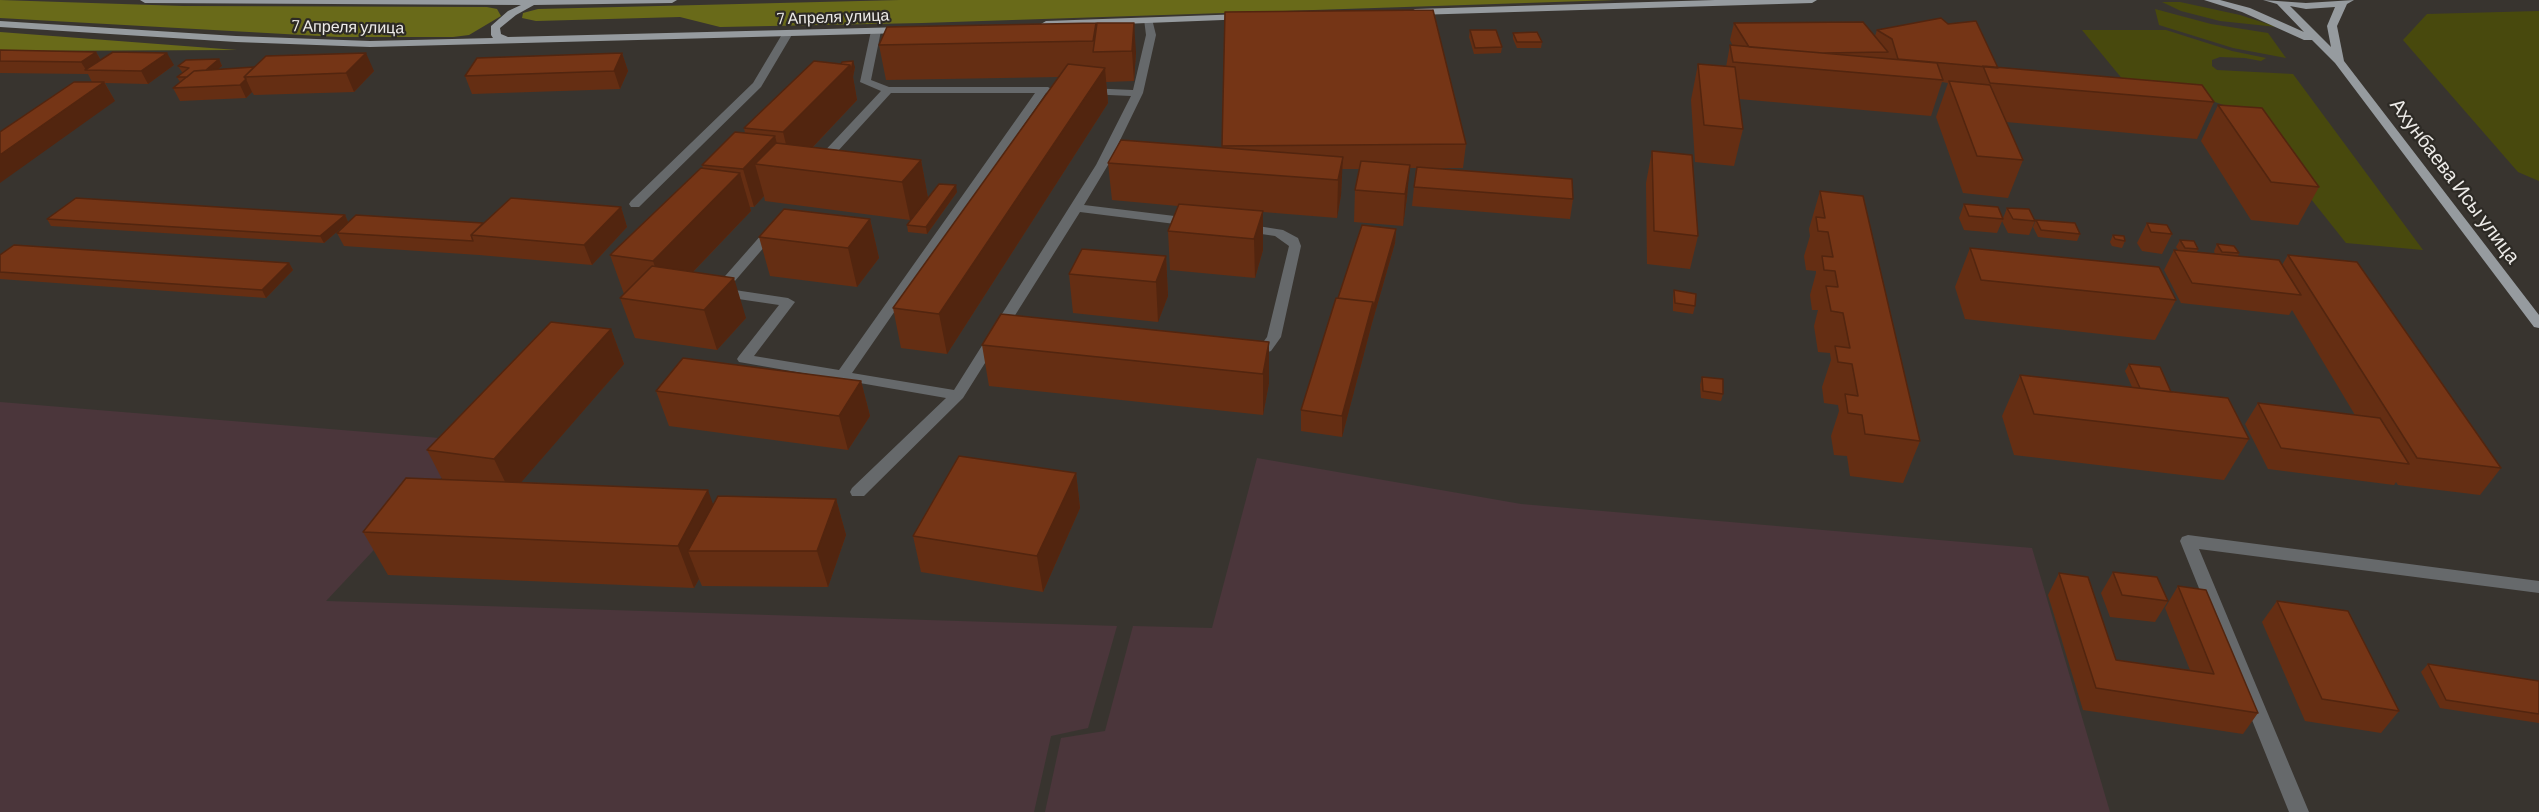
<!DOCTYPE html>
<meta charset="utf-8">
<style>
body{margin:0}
canvas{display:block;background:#38342f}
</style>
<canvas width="2539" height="812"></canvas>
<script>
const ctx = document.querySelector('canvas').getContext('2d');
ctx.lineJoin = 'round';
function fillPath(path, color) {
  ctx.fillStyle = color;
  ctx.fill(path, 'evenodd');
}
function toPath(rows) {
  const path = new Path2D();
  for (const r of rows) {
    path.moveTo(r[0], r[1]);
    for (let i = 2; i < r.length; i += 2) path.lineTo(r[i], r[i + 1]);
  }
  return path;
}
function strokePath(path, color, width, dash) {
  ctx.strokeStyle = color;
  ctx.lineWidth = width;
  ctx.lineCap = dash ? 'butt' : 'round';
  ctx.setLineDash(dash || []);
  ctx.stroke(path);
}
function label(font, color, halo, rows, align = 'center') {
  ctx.font = font + ' Barlow,sans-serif';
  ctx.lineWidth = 4.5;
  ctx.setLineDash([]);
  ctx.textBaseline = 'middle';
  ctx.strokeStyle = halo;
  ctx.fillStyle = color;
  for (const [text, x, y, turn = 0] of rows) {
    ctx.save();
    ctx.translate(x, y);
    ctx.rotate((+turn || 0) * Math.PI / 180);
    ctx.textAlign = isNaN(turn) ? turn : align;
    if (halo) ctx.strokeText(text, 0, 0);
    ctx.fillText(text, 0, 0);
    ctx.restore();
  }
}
const industrial = toPath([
 [0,402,476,441,326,601,1117,626,1088,728,1051,736,1034,812,0,812],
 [1257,458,1521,504,2032,548,2110,812,1045,812,1061,738,1105,731,1133,626,1212,628]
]);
const green = toPath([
 [2162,2,2180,2,2240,15,2277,27,2220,21,2181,11],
 [2155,9,2211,24,2268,33,2286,58,2233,48,2159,25],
 [2539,11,2539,181,2518,172,2403,40,2427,14],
 [2082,30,2166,30,2232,51,2266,58,2261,61,2245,58,2220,57,2212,60,2212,66,2217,70,2293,74,2423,250,2346,243,2241,111,2212,101,2124,81]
]);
const forest = toPath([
 [0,0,183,6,487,7,497,9,501,16,469,35,453,37,338,37,0,18],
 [900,0,1616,0,922,23,720,27,680,17,536,21,522,18,523,13,538,9],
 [0,32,237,50,0,51]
]);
const minor = toPath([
 [1144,19,1152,19,1156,35,1143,93,1108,165,1084,205,1191,218,1197,222,1191,226,1080,212,963,398,864,496,852,496,850,492,852,488,946,398,739,362,737,359,739,356,779,305,718,296,711,292,770,225,778,225,780,228,778,231,728,289,788,298,795,302,754,356,839,370,1035,93,891,93,827,163,819,163,819,157,881,91,860,82,871,31,876,28,881,31,871,80,889,87,1048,87,1053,90,1046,93,852,373,954,390,1096,165,1131,96,1087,94,1082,91,1087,88,1133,90,1146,35,1144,19],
 [784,31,793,33,761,87,639,207,631,207,629,204,631,201,753,83,784,31],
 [1245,224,1283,230,1298,238,1301,246,1281,337,1271,351,1253,357,1246,353,1261,345,1267,337,1289,246,1275,236,1241,231,1239,228,1241,225,1245,224],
 [2188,535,2539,581,2539,593,2199,549,2309,812,2289,812,2180,541,2182,537,2188,535]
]);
const major = toPath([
 [140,0,677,0,672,3,534,5,516,15,500,28,501,34,508,37,905,27,910,30,905,33,370,47,236,42,0,27,0,21,236,36,370,41,493,38,491,35,491,26,508,11,521,5,145,3,140,0],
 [1715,0,1817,0,1812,3,1415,15,1410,12,1415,9,1715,0],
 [2204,0,2220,0,2250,8,2304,32,2277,4,2263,0,2306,3,2354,0,2347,4,2337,26,2344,61,2539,315,2539,328,2534,327,2335,63,2312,40,2304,40,2242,12,2204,0],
 [2290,6,2306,9,2335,7,2327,26,2331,47,2290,6],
 [1244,14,1248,15,1248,19,1046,27,1041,24,1046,21,1244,14]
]);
const wall = toPath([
 [1225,12,1466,144,1463,168,1436,168,1573,199,1570,219,1412,206,1416,168,1409,168,1407,197,1403,226,1354,222,1355,190,1360,169,1342,169,1341,195,1337,218,1263,212,1263,250,1255,278,1170,270,1168,231,1178,206,1112,200,1108,163,1222,148],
 [1734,23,1875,36,1877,30,1998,68,2214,102,2197,139,2006,122,2023,160,2008,198,1963,193,1936,117,1948,83,1942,82,1931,116,1739,99,1743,129,1734,166,1695,162,1691,100,1698,64,1726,67,1730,45,1733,46,1730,40],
 [1096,29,1136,52,1134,81,1106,82,1108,103,947,354,901,348,893,308,1059,77,886,80,879,45],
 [1470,30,1502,47,1501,53,1474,54,1469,37],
 [1513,33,1542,42,1541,48,1517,48,1513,39],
 [0,51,96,52,101,60,174,65,148,84,105,83,115,101,92,82,88,74,0,73],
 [622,53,628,71,620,89,472,94,465,76],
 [219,59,222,66,218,69,374,71,354,92,254,95,252,92,246,98,180,101,173,88,180,82,177,77,183,73,182,72,178,66],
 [855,67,853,77,857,100,813,147,921,160,928,198,910,220,765,201,764,196,754,207,750,207,751,211,693,272,746,318,717,350,635,338,620,298,624,294,610,255,703,168,702,165,745,133,744,128],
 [2218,105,2319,187,2298,225,2251,220,2201,141],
 [1652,151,1698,236,1690,269,1647,264,1646,183],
 [1820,191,1920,441,1903,483,1850,476,1847,456,1834,455,1831,436,1839,411,1838,405,1824,403,1822,387,1831,360,1830,353,1818,352,1814,326,1818,310,1812,310,1810,295,1816,273,1816,271,1806,270,1804,256,1810,236,1809,229],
 [957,192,927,234,908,232,907,225],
 [1964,204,2003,219,1997,233,1964,230,1959,218],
 [621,207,627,227,592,265,479,255,344,246,337,233,484,223],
 [2007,208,2035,221,2029,235,2008,233,2002,221],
 [345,215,348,222,324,243,51,226,47,219],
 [870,219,879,258,857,287,770,276,759,237],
 [2036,220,2080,234,2077,241,2038,237,2033,227],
 [2147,223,2172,234,2162,254,2142,251,2137,243],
 [1396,229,1395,243,1372,323,1342,437,1301,431,1301,410,1338,298],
 [2113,235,2125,241,2122,248,2112,246,2110,242],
 [2180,240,2198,249,2197,252,2215,254,2214,251,2217,244,2239,253,2238,256,2282,265,2288,255,2501,468,2480,495,2398,485,2396,482,2394,485,2268,469,2245,424,2258,403,2355,415,2292,310,2289,315,2181,303,2164,270,2174,250,2178,250,2176,247],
 [1970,248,2176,300,2155,340,1965,319,1955,287],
 [0,255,289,263,293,270,266,298,0,279],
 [1166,256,1168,296,1158,322,1073,313,1069,274],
 [1674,290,1695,306,1693,314,1673,311,1673,297],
 [611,329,624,364,521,482,713,505,836,499,846,535,828,587,702,586,699,579,694,588,388,575,363,532,442,479,427,450],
 [1269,342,1269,383,1263,415,989,386,982,345],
 [2129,364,2171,392,2249,439,2224,480,2014,455,2002,416,2020,375,2132,387,2125,371],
 [1702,377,1723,394,1721,401,1701,398,1700,385],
 [861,381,870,416,848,450,669,426,656,391],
 [1076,473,1080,508,1043,592,921,572,913,536],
 [2113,572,2168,601,2155,622,2110,617,2101,593],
 [2059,573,2116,660,2190,670,2165,608,2178,586,2258,713,2243,734,2083,710,2048,595],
 [2277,601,2399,711,2381,733,2305,721,2262,622],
 [2428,664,2539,681,2539,723,2440,708,2421,672]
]);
const shadedWall = toPath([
 [1134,23,1136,52,1134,81,1132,51],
 [96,52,103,64,86,70,81,62],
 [167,53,174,65,148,84,141,71],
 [366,53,374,71,354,92,346,73],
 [622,53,628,71,620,89,614,71],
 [219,59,222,66,201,83,197,77],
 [853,61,855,67,853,77,857,100,792,169,783,132],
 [1105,68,1108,103,947,354,939,314],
 [246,79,252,92,246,98,240,85],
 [104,82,115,101,0,183,0,155],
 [775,136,783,167,755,164,764,196,754,207,743,169],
 [1343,157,1341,195,1337,218,1338,180],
 [921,160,928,198,910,220,902,182],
 [1410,165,1407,197,1403,226,1405,194],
 [740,173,751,211,666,300,653,261],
 [956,185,957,192,927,234,926,227],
 [621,207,627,227,592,265,584,245],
 [1263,211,1263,250,1255,278,1254,239],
 [345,215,348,222,324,243,320,236],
 [870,219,879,258,857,287,848,248],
 [1396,229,1395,243,1372,323,1342,437,1342,416,1373,302],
 [1166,256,1168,296,1158,322,1156,282],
 [289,263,293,270,266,298,262,290],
 [734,278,746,318,717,350,704,310],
 [611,329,624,364,511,494,494,459],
 [1269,342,1269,383,1263,415,1263,374],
 [861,381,870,416,848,450,839,416],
 [1076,473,1080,508,1043,592,1037,556],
 [708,490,723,532,688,551,699,579,694,588,678,546],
 [836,499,846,535,828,587,817,551]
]);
const building = toPath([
 [1433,10,1466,144,1222,146,1225,12,1433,10],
 [1941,18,1948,24,1976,21,1998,68,1898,59,1892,39,1877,30,1941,18],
 [1863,22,1888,52,1823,53,1749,47,1734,23,1863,22],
 [1096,23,1093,41,879,45,887,27,1096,23],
 [1097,23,1134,23,1132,51,1093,52,1097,23],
 [1470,30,1496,30,1502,47,1475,48,1470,30],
 [1537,32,1542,42,1517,42,1513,33,1537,32],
 [1730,45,1937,63,1943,80,1733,62,1730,45],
 [0,51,0,50,96,52,81,62,0,61,0,51],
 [113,52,167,53,141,71,85,70,113,52],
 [366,53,346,73,244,77,266,56,366,53],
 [622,53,614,71,465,76,477,58,622,53],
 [219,59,206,70,194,71,187,77,177,77,189,68,178,66,186,60,219,59],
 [814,61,850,65,783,132,744,128,814,61],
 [853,61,851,71,850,65,841,64,842,62,853,61],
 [1068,64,1105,68,939,314,893,308,1068,64],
 [1698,64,1735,67,1743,129,1704,125,1698,64],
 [1983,66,2202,85,2214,102,1990,83,1983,66],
 [254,67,244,77,246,79,240,85,173,88,194,71,254,67],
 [1949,81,1990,85,2023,160,1977,156,1949,81],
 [74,82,104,82,0,155,0,132,74,82],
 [2218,105,2262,108,2319,187,2271,182,2218,105],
 [735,132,775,136,743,169,702,165,735,132],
 [1121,140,1343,157,1338,180,1108,163,1121,140],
 [776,143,921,160,902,182,755,164,776,143],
 [1652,151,1692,155,1698,236,1654,231,1652,151],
 [1361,161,1410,165,1405,194,1355,190,1361,161],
 [1417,167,1572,179,1573,199,1414,187,1417,167],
 [701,168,740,173,653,261,610,255,701,168],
 [939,184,956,185,926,227,907,225,939,184],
 [1820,191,1863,196,1920,441,1865,434,1862,415,1848,413,1845,394,1858,396,1852,364,1838,362,1835,346,1850,348,1843,313,1831,311,1826,286,1838,287,1835,271,1824,270,1822,256,1833,257,1828,232,1818,231,1816,217,1825,218,1820,191],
 [76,198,345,215,320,236,47,219,76,198],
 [511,198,621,207,584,245,471,235,511,198],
 [1179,204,1263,211,1254,239,1168,231,1179,204],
 [1964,204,1998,207,2003,219,1969,216,1964,204],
 [2007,208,2029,209,2035,221,2013,219,2007,208],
 [784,209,870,219,848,248,759,237,784,209],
 [356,215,483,223,471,235,473,241,337,233,356,215],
 [2036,220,2075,223,2080,234,2041,230,2036,220],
 [2147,223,2167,225,2172,234,2151,232,2147,223],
 [1362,225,1396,229,1373,309,1373,302,1338,298,1362,225],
 [2113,235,2124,236,2125,241,2115,239,2113,235],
 [2180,240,2194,241,2198,249,2185,248,2180,240],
 [2217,244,2234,246,2239,253,2222,252,2217,244],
 [14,245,289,263,262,290,0,272,0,255,14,245],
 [1970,248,2159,267,2176,300,1981,280,1970,248],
 [1082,249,1166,256,1156,282,1069,274,1082,249],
 [2174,250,2279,260,2301,295,2192,283,2174,250],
 [2288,255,2357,262,2501,468,2417,458,2288,255],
 [652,266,734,278,704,310,620,298,652,266],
 [1674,290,1696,294,1695,306,1675,303,1674,290],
 [1336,298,1373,302,1342,416,1301,410,1336,298],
 [1001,314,1269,342,1263,374,982,345,1001,314],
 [551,322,611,329,494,459,427,450,551,322],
 [683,358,861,381,839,416,656,391,683,358],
 [2129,364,2160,367,2171,392,2140,388,2129,364],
 [2020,375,2228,398,2249,439,2034,414,2020,375],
 [1702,377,1723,379,1723,394,1703,391,1702,377],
 [2258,403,2380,418,2409,464,2281,448,2258,403],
 [959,456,1076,473,1037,556,913,536,959,456],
 [406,478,708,490,678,546,363,532,406,478],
 [718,496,836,499,817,551,688,551,718,496],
 [2113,572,2157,577,2168,601,2122,595,2113,572],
 [2059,573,2088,577,2116,660,2214,674,2178,586,2206,590,2258,713,2096,688,2059,573],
 [2277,601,2348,611,2399,711,2322,699,2277,601],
 [2428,664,2539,681,2539,714,2446,700,2428,664]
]);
const farStreetnames = [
 ["7 Апреля улица",833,17,-2],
 ["7 Апреля улица",348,27,1]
];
const streetNames = [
 ["Ахунбаева Исы улица",2455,181,53]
];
fillPath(industrial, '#4b363b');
fillPath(green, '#48490d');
fillPath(forest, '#696a19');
fillPath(minor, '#66696b');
fillPath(major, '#969b9f');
fillPath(wall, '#652e13');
fillPath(shadedWall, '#52250f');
fillPath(building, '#753516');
strokePath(building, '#52250f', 1.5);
label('16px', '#edebe8', '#2d2a25', farStreetnames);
label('20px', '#edebe8', '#2d2a25', streetNames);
</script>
